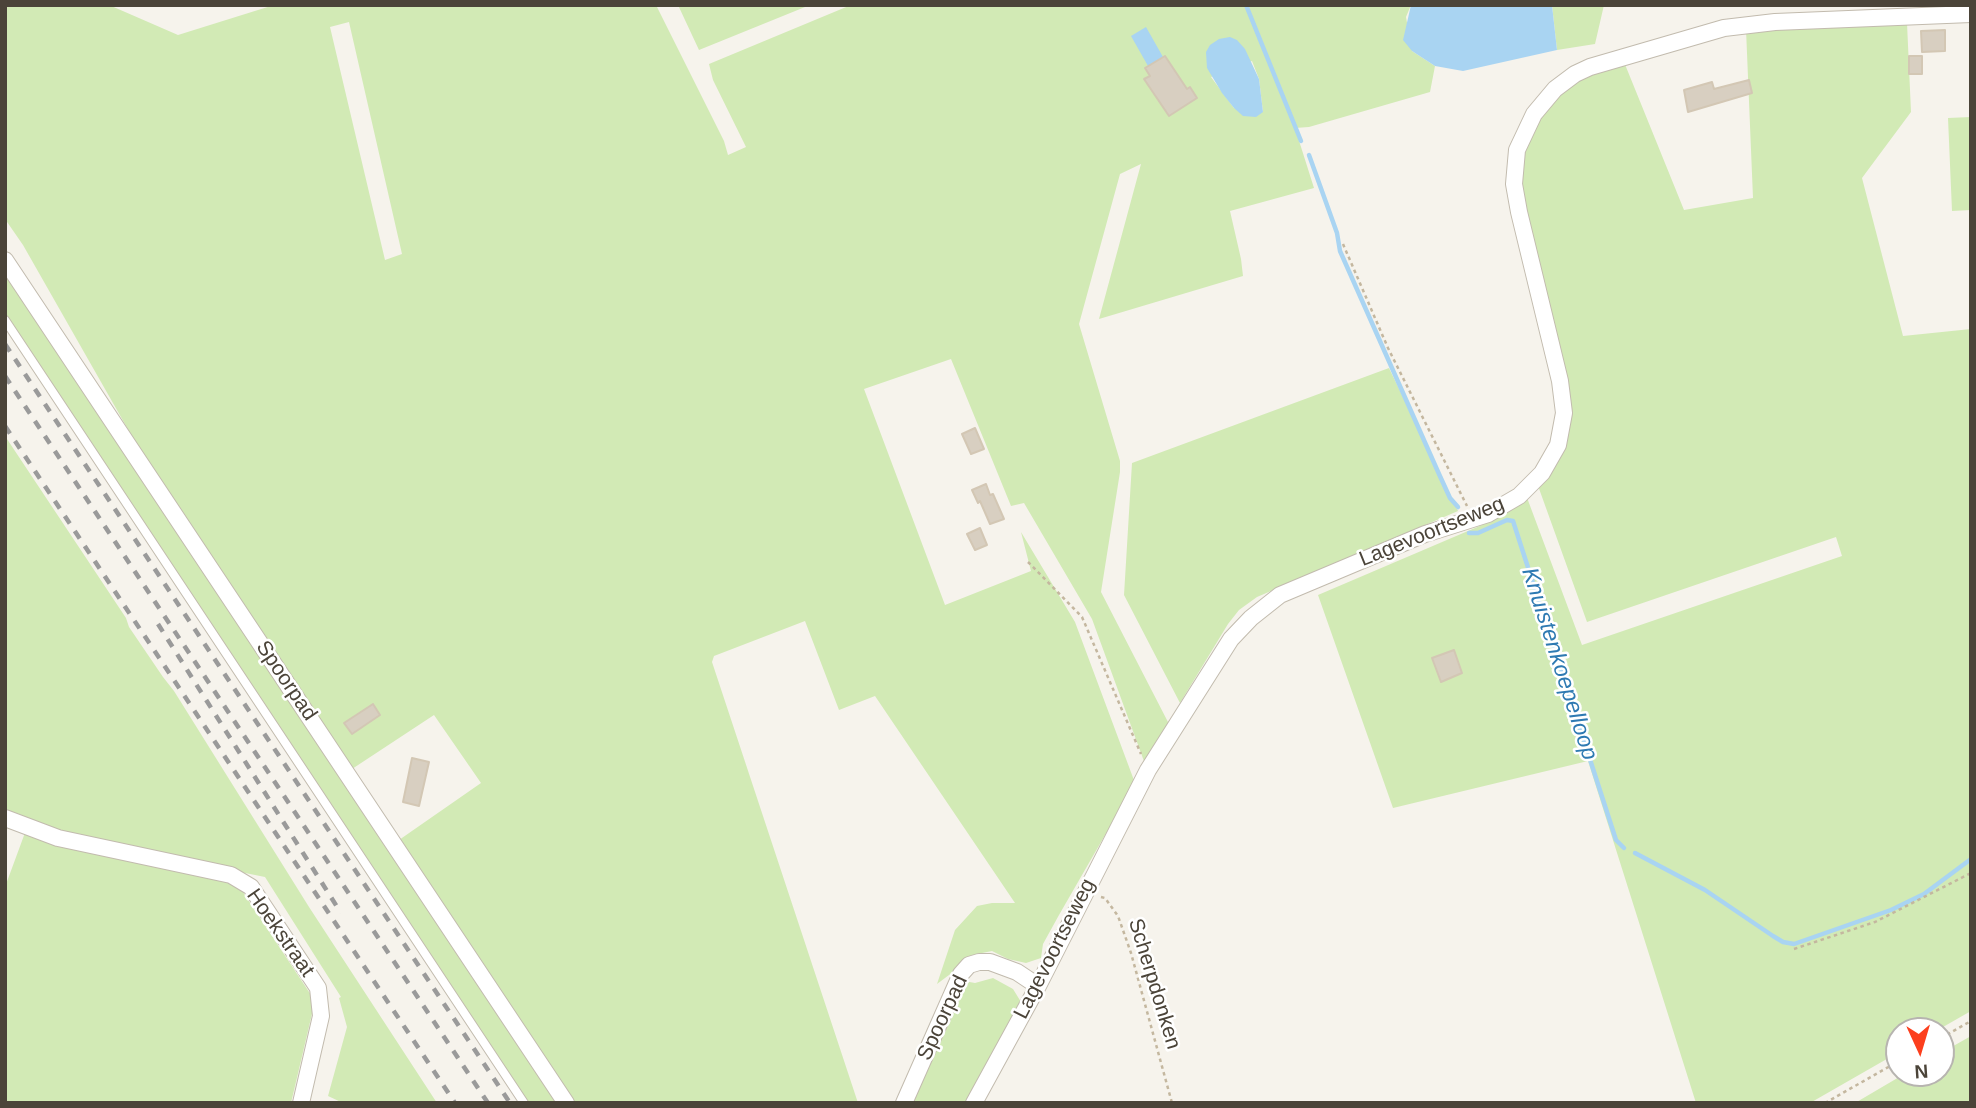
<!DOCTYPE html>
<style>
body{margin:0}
#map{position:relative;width:1976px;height:1108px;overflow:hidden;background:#f6f3ec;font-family:Helvetica,sans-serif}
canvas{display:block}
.frame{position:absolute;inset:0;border:7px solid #4b4439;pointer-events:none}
.north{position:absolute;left:1885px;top:1017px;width:70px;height:70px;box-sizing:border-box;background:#fff;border:2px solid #b7b4b0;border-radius:50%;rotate:176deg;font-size:19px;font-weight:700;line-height:28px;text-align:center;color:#4b4439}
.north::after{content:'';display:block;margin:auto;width:24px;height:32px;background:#fc3f1d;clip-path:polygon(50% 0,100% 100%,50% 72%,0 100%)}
</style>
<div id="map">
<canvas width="1976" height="1108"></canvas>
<div class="frame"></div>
<div class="north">N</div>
</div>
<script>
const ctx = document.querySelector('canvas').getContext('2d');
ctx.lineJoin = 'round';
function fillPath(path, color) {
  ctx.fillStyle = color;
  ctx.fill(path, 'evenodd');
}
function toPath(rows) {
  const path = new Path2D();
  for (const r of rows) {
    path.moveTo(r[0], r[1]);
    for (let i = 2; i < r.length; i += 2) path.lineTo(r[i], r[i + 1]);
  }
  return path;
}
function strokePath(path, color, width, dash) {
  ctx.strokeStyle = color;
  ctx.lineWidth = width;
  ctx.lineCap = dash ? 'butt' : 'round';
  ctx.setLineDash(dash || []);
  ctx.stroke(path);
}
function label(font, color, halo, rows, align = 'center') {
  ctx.font = font + ' Helvetica,sans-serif';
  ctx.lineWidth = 5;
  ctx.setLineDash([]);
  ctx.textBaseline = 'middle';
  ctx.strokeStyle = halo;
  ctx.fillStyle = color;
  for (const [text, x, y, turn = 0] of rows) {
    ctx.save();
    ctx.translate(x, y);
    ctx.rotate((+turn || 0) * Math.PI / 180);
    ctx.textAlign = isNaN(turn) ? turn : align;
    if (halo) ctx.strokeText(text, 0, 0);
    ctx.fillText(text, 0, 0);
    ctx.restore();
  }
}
const green = toPath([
 [5,5,109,5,178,35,274,5,656,5,724,141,728,155,746,147,713,80,709,64,851,5,1411,5,1406,17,1412,51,1435,66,1430,92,1309,127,1295,128,1314,188,1230,211,1241,259,1243,276,1099,319,1141,164,1120,174,1079,324,1120,461,1120,472,1101,592,1169,724,1145,764,1092,619,1024,503,1011,506,951,359,864,389,945,605,1031,571,1021,532,1075,622,1135,783,1059,915,1043,944,1041,958,1026,963,1008,959,992,951,977,954,937,984,955,930,977,906,992,903,1015,903,875,696,839,710,805,621,714,656,712,662,858,1103,574,1103,399,840,481,783,434,715,352,769,142,454,23,245,5,219],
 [349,22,402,254,385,260,330,27],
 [1252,61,1259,79,1263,112,1234,108,1211,77],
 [678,5,810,5,699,50],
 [1552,5,1604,5,1595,44,1557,50],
 [1907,23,1911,112,1862,178,1903,336,1971,329,1971,1011,1936,1031,1899,1031,1899,1052,1810,1103,1696,1103,1588,761,1393,808,1318,595,1489,522,1509,510,1526,495,1582,645,1842,556,1836,537,1587,622,1537,483,1565,433,1518,202,1521,155,1543,113,1571,81,1622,57,1684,210,1753,198,1746,29],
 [1971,117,1971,210,1952,211,1948,118],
 [5,270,559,1103,528,1103,329,804,5,314],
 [1389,368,1458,511,1257,597,1239,610,1228,624,1180,703,1124,595,1132,463],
 [5,436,126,618,129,627,163,677,174,691,309,907,437,1103,343,1103,328,1096,347,1027,339,998,341,997,265,877,56,835,5,816],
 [26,830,237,883,315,1001,291,1103,5,1103,5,887],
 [993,978,1013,989,1021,1002,967,1103,911,1103,964,981,975,983],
 [1971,1036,1971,1103,1855,1103,1906,1073,1941,1073,1941,1053]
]);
const water = toPath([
 [1411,5,1552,5,1557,50,1463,71,1435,66,1412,51,1403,40],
 [1146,27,1163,57,1148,66,1131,36],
 [1230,37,1237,40,1245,49,1259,79,1263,112,1256,117,1243,116,1234,108,1222,93,1207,68,1206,52,1210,45,1219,39]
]);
const stream = toPath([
 [1246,5,1301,141],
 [1309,155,1337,233,1340,251,1439,474,1450,498,1458,507],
 [1469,533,1478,533,1507,520,1513,521,1616,840,1624,848],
 [1635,853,1705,890,1773,936,1783,942,1794,944,1891,910,1924,894,1971,859]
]);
const building = toPath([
 [1945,30,1945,51,1922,52,1921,31,1945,30],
 [1165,56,1187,89,1190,87,1197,98,1169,116,1144,79,1150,76,1145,68,1165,56],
 [1909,56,1922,56,1922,74,1909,74,1909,56],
 [1749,80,1752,93,1688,112,1684,90,1712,82,1714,89,1749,80],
 [975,428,984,449,971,454,962,434,975,428],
 [986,484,990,495,993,494,1004,519,990,524,980,501,978,503,972,490,986,484],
 [980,528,987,545,975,550,967,534,980,528],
 [1454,650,1462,673,1441,682,1432,658,1454,650],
 [373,704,380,715,352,734,344,723,373,704],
 [412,758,429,762,419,806,403,802,412,758]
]);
const path = toPath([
 [1343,244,1388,348,1467,506],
 [1028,562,1082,617,1141,754],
 [1101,897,1105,898,1118,916,1131,953,1172,1103],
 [1794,949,1875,922,1971,873],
 [1941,1038,1971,1021],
 [1825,1103,1899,1061]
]);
const lane = toPath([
 [5,320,524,1103]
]);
const street = toPath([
 [5,260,566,1103],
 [5,818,58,838,231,875,251,887,318,988,321,1016,301,1103],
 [904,1103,961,974,969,965,979,962,990,962,1017,972,1038,986],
 [974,1103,1038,986,1148,770,1231,639,1251,618,1280,595,1425,534,1488,514,1519,496,1542,473,1558,445,1564,413,1560,381,1519,212,1514,184,1517,150,1534,114,1555,89,1575,74,1590,67,1724,28,1775,22,1971,14]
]);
const rail = toPath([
 [5,344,510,1103],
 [5,376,488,1103],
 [5,426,455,1103],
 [158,624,341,913]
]);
const streetNames = [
 ["Lagevoortseweg",1432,532,-22],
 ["Spoorpad",286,681,56],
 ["Hoekstraat",280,933,55],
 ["Lagevoortseweg",1055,949,-63],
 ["Scherpdonken",1154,984,73],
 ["Spoorpad",943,1018,-65]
];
const waterNames = [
 ["Knuistenkoepelloop",1559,664,72]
];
fillPath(green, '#d2eab5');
fillPath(water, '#a9d4f2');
strokePath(stream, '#a9d4f2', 4.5);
fillPath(building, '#d8cfc1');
strokePath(building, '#d3c7b4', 2);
strokePath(lane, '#c2bbae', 10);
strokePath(street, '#c2bbae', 18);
strokePath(path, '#c4b79f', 2.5, [3.5, 3.5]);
strokePath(lane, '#fff', 8);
strokePath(street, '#fff', 16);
strokePath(rail, '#9a9a9a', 4.5, [9, 9]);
label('21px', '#4b4439', '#fff', streetNames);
label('italic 23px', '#2e7ab2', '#fff', waterNames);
</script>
